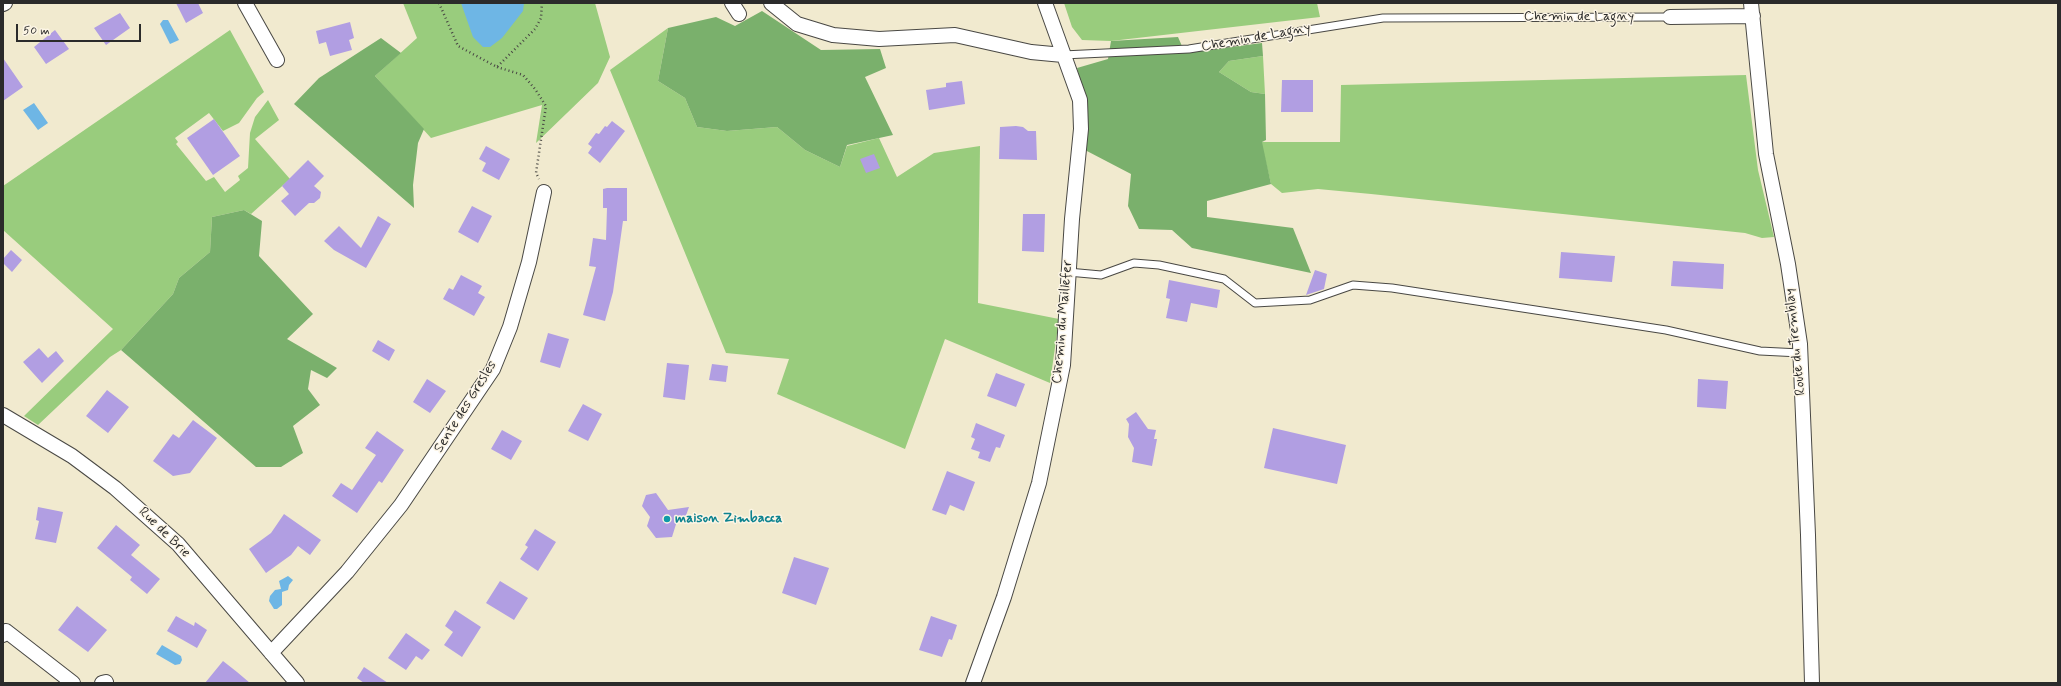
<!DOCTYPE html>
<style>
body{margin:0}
#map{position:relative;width:2061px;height:686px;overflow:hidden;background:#f1eacf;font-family:Mynerve,sans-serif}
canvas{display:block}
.frame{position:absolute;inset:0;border:4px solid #2b2b2b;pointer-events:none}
.scale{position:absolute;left:16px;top:24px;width:125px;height:18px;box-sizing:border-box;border:2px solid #2b2b2b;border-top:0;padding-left:5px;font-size:12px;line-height:14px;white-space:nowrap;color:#2b2b2b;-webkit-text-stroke:3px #fcf5e5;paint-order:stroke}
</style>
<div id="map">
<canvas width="2061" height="686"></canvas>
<div class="frame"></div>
<div class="scale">50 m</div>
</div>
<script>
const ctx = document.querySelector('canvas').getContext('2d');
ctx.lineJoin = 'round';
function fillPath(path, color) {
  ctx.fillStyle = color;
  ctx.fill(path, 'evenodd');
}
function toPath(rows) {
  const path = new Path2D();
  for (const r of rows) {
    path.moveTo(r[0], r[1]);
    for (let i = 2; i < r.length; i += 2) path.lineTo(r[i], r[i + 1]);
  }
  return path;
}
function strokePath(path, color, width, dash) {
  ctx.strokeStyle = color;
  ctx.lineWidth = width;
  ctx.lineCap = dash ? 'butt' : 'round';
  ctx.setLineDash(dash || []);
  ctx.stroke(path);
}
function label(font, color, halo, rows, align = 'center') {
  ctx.font = font + ' Mynerve,sans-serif';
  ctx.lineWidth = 3;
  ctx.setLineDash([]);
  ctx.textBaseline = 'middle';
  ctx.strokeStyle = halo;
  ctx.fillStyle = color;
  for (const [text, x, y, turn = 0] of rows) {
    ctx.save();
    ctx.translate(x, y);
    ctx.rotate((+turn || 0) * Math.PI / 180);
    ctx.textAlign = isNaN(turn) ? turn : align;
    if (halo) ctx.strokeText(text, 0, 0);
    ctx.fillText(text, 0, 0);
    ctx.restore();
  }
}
const green = toPath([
 [403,3,595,3,610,57,598,83,536,143,542,105,431,138,375,76,417,38],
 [1064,3,1317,3,1320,17,1111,41,1082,40,1072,27],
 [668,28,658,81,685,98,697,127,727,131,777,127,805,150,840,167,847,146,879,138,897,177,934,153,980,146,978,303,1059,319,1050,383,945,339,905,449,777,394,789,359,726,353,610,70],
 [230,30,264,92,257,98,239,123,223,131,209,113,175,138,178,142,176,144,206,181,214,177,225,192,240,180,238,176,248,168,250,133,255,117,268,100,279,120,255,139,290,179,251,214,244,210,212,217,210,252,179,278,173,294,121,350,110,357,38,425,24,416,113,329,3,230,3,186],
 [1263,56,1265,94,1251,92,1219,72,1229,61],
 [1746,75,1758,170,1774,237,1762,238,1745,233,1371,194,1318,189,1282,193,1271,184,1261,142,1340,142,1341,85]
]);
const forest = toPath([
 [762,11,821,50,880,49,886,68,865,77,893,135,847,145,840,167,805,150,777,127,727,131,697,127,685,98,658,81,668,28,716,17,735,26],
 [1178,37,1185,53,1262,43,1263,56,1229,61,1219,72,1251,92,1265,94,1266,140,1262,142,1271,184,1207,201,1207,217,1293,228,1311,273,1192,248,1172,230,1139,229,1128,206,1131,174,1085,150,1087,106,1077,68,1108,59,1111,41],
 [381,38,401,53,375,76,424,129,418,143,413,185,414,208,294,104,319,78],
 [244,210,262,221,259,256,313,314,287,339,337,368,327,378,311,370,308,389,320,405,293,426,303,453,281,467,256,467,121,350,173,294,179,278,210,252,212,217]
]);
const water = toPath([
 [461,3,524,3,523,11,502,38,490,47,483,47,473,37],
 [163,20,168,20,179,40,170,44,160,24],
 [34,103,48,123,38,130,23,110],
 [288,576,293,580,289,585,288,590,282,592,282,605,277,609,274,609,269,601,270,596,275,590,281,589,279,581],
 [162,645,181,656,182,660,180,664,175,665,156,654]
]);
const building = toPath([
 [176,3,198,3,203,13,186,23],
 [120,13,130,28,106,45,94,28],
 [350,22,354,38,349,40,352,50,330,56,326,42,319,44,316,31],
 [55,30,69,49,46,64,34,47],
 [3,58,23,87,3,101],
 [1282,80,1313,80,1313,112,1281,112],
 [962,81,965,104,929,110,926,90,946,87,946,83],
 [214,119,240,156,213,175,187,138],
 [612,121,625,131,600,163,588,153,592,147,588,144,596,133,599,134,605,126,607,127],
 [1016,126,1023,127,1028,131,1036,131,1037,160,999,159,1000,127],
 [486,146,510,159,499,180,482,171,486,163,479,159],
 [874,154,880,168,866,173,860,159],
 [308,160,324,176,314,186,321,192,320,198,314,203,309,203,295,216,281,201,289,194,282,186],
 [607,188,627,188,627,221,623,221,613,292,605,321,583,315,596,267,589,266,593,238,606,240,607,208,603,208,603,189],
 [472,206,492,216,478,243,458,232],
 [1023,214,1045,214,1044,252,1022,251],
 [378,216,391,224,366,268,334,250,324,241,339,226,361,248],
 [11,250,22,260,12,272,3,263,3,259],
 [1561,252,1615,256,1612,282,1559,278],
 [1673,261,1724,264,1723,289,1671,286],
 [1315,270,1327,274,1324,289,1306,295],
 [461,275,482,286,478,293,485,297,474,316,443,299,449,288,453,290],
 [1169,280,1220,290,1217,308,1191,303,1187,322,1166,318,1170,299,1166,298],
 [548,333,569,339,560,368,540,362],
 [378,340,395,350,389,361,372,351],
 [39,348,48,358,56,351,64,361,42,383,23,362],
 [667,363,689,365,685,400,663,397],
 [712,364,728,366,726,382,709,380],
 [996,373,1025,384,1016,407,987,396],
 [427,379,446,391,430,413,413,402],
 [1698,379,1728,381,1726,409,1697,407],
 [107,390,129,407,108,433,86,416],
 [583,404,602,414,588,441,568,431],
 [1136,412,1148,429,1156,430,1154,439,1157,439,1152,466,1132,462,1134,448,1128,437,1129,424,1126,419],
 [193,420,217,438,190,473,173,476,153,461,173,434,179,438],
 [976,423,1005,435,1000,448,996,447,990,462,978,458,980,452,971,449,975,439,971,437],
 [1273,428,1346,445,1337,484,1264,468],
 [502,430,522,441,511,460,491,449],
 [377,431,404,450,382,483,379,481,357,513,332,496,341,483,352,490,376,455,365,448],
 [947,471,975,482,964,511,950,505,946,515,932,510],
 [656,493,668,510,689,507,684,521,677,521,672,537,656,538,647,526,650,517,642,506,646,495],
 [38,507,63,512,56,543,35,539,39,521,36,520],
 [284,514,321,540,310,555,298,546,291,555,266,573,249,549,271,533],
 [116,525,140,545,131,555,160,579,147,594,130,580,132,577,97,548],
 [535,529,556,542,538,571,520,559,528,547,525,545],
 [794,557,829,568,816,605,782,593],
 [500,581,528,598,514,620,486,603],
 [77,606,107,630,88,652,58,630],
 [455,610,481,627,462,657,444,645,453,632,445,626],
 [176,616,194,626,195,622,207,630,197,648,167,631],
 [931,616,957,625,952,640,949,639,942,657,919,650],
 [406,633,430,650,422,660,416,656,406,670,388,658],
 [223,661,237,672,250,683,205,683],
 [364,667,388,683,364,683,357,678]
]);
const path = toPath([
 [439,3,458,46,497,67,535,29,541,18,542,3],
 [497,67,523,75,535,89,546,106,536,173,539,179]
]);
const lane = toPath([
 [1063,55,1189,49,1383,18,1670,17],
 [1068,272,1101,275,1134,263,1159,265,1224,279,1255,303,1310,300,1353,285,1392,288,1666,330,1760,351,1800,353]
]);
const street = toPath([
 [245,3,277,60],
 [732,3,739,14],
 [771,3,797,24,833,35,879,39,955,35,1031,52,1063,55],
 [1751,3,1766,154,1788,264,1800,344,1808,535,1812,683],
 [3,4,5,3],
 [1670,17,1753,16],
 [3,415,72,456,115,488,178,544,297,683],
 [3,635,6,631,73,683],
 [271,653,347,572,401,505,493,369,510,327,529,262,544,192],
 [102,683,106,682],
 [973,683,1004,597,1039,483,1063,365,1072,219,1081,129,1080,100,1045,3]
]);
const markers = [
 [667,519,4,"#0f9aa8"]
];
const streetNames = [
 ["Chemin de Lagny",1579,17],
 ["Chemin de Lagny",1256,38,-10],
 ["Chemin du Maillefer",1063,322,-85],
 ["Route du Tremblay",1796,342,-96],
 ["Sente des Gresles",466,407,-58],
 ["Rue de Brie",164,533,44]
];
const cultureNames = [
 ["maison Zimbacca",675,519]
];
fillPath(green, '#99cc7d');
fillPath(forest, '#7ab06c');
fillPath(water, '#6eb6e5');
fillPath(building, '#b19ee2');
strokePath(lane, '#494844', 9);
strokePath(street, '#494844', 16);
strokePath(path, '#494844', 2.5, [1, 3]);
strokePath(lane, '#fff', 7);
strokePath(street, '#fff', 14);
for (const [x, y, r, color] of markers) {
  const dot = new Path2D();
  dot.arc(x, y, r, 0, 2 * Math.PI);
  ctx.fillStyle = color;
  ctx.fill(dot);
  strokePath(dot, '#fcf5e5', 1.5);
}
label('14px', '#2b2b2b', '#fcf5e5', streetNames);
label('bold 14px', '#0d838f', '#fcf5e5', cultureNames, 'left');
</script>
